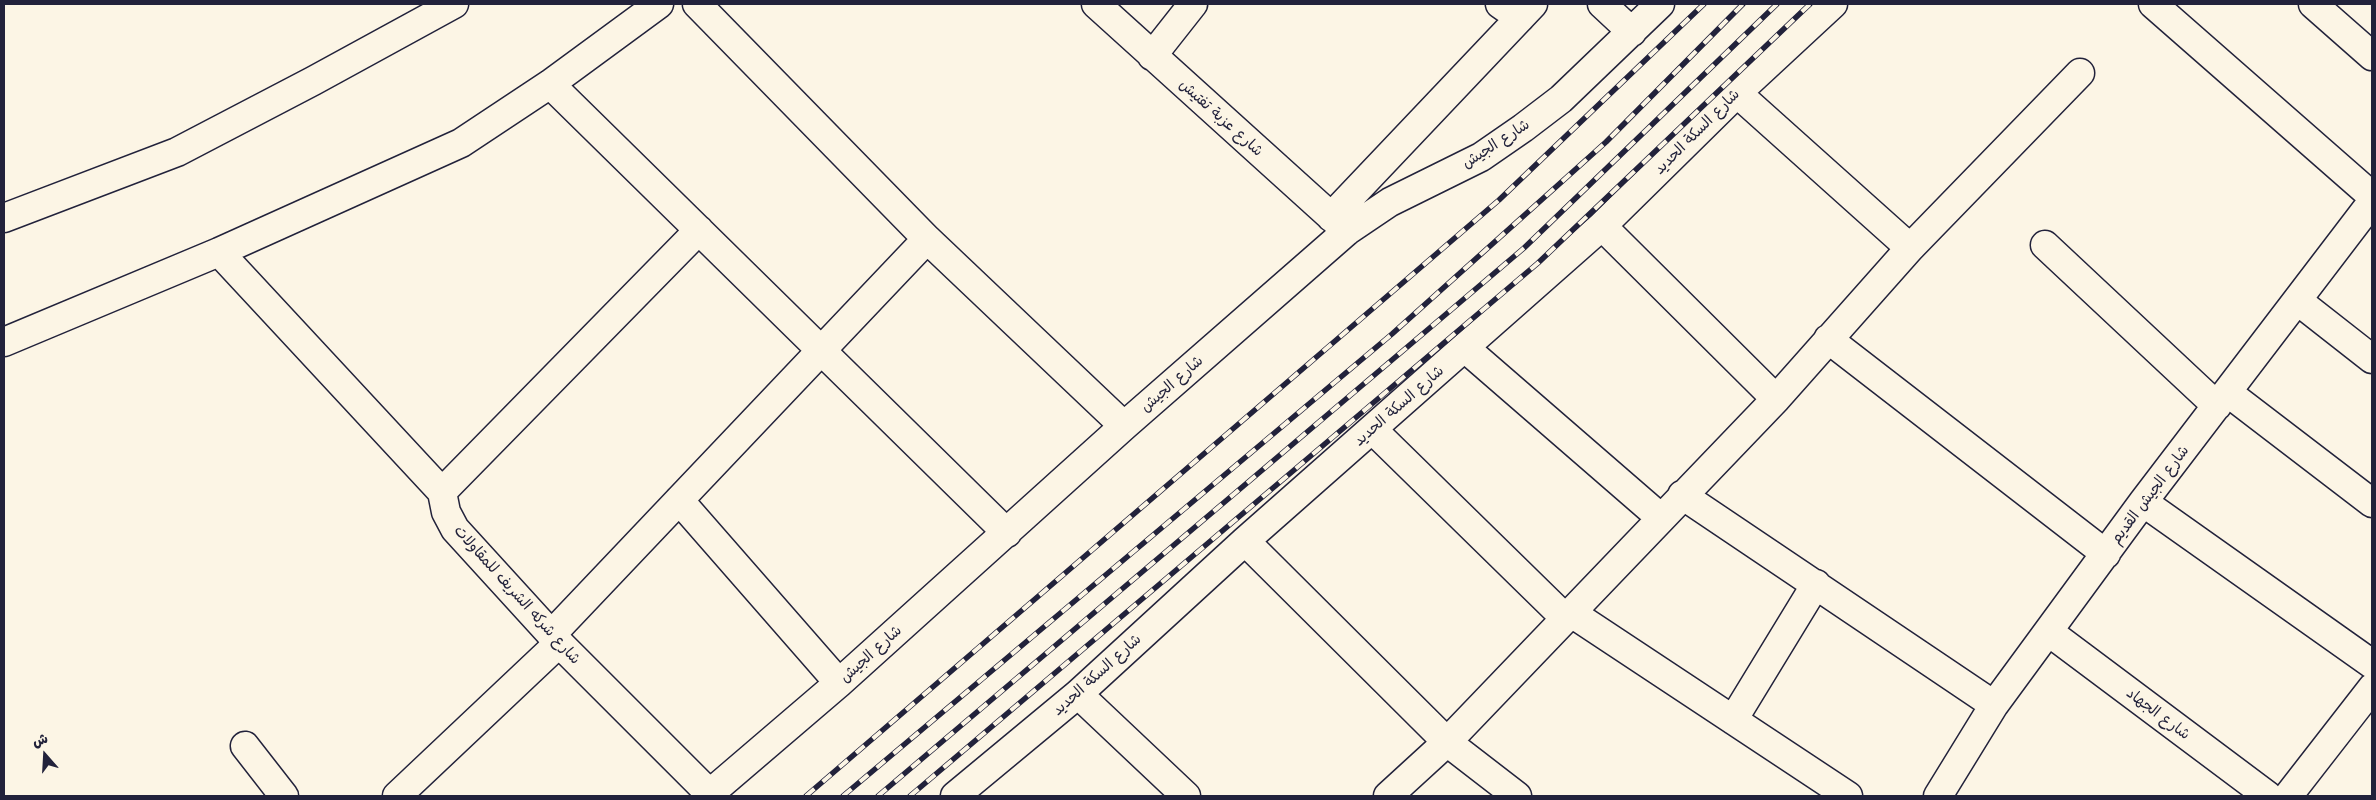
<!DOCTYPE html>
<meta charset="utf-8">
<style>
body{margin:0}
#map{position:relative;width:2376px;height:800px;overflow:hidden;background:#fcf5e5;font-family:"Comic Neue","Playpen Sans Arabic",sans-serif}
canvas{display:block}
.frame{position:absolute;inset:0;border:5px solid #22223b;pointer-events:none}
.north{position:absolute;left:20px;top:730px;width:50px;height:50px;-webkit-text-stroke:4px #fcf5e5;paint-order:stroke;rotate:341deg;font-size:14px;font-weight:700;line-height:20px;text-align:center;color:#22223b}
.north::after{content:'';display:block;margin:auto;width:18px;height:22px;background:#22223b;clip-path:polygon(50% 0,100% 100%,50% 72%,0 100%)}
</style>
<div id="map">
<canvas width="2376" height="800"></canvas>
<div class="frame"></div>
<div class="north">ش</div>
</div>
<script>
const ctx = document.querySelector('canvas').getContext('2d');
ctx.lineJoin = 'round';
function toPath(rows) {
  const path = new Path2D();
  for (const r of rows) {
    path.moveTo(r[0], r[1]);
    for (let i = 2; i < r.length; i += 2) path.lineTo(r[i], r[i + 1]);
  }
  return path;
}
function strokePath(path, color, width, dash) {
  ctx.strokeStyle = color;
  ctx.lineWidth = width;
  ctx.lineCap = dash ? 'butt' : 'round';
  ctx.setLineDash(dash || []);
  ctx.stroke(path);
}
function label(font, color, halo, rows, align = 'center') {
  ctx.font = font + ' "Comic Neue","Playpen Sans Arabic",sans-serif';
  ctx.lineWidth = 4;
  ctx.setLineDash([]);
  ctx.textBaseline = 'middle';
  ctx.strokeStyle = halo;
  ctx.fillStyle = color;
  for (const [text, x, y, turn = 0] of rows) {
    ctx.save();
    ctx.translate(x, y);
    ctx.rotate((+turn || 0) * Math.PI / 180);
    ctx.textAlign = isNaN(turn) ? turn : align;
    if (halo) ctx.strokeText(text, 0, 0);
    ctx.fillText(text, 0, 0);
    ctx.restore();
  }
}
const minor = toPath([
 [697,4,927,239,1124,426],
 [1096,4,1347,231],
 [1500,4,1520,18],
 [1602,4,1632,32],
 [2153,4,2372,196],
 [2313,4,2372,56],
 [1152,56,1193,4],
 [550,84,1007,533],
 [1737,93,1910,248],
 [1331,217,1533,4],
 [4,218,177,152,313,81,454,4],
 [1602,226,1776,399],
 [2045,245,2217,406],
 [219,252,442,492,446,512,455,529,559,643,710,794],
 [2298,301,2372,359],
 [1828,339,2106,554],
 [4,342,219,252,461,143,550,84,659,4],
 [1465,348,1661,518],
 [2227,392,2372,503],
 [1373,430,1565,618],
 [442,492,699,230],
 [1682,495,1994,705],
 [679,500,839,683],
 [2143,502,2372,664],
 [1245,541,1447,742,1517,796],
 [1570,612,1848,796],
 [2049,632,2268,796],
 [551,635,927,239],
 [1078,694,1186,796],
 [1733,720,1816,584],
 [245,746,284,796],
 [397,796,559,643],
 [707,796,839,683,1124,426,1347,231,1390,202,1481,157,1523,128,1561,99,1660,4],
 [955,796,1078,694,1245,541,1602,226,1737,93,1833,4],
 [1388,796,1447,742,1776,399,1910,248,2080,73],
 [1938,796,1994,705,2143,502,2372,202],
 [2288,796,2372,688]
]);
const rail = toPath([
 [806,796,1499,200,1704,4],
 [843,796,1392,334,1606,142,1743,4],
 [878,796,1524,248,1777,4],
 [910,796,1538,263,1810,4]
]);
const streetNames = [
 ["شارع عزبة تفتيش",1221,118,42],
 ["شارع السكة الحديد",1697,132,-45],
 ["شارع الجيش",1496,144,-33],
 ["شارع الجيش",1172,384,-41],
 ["شارع السكة الحديد",1399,406,-41],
 ["شارع الجيش القديم",2150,495,-53],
 ["شارع شركه الشريف للمقاولات",517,595,48],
 ["شارع الجيش",871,654,-42],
 ["شارع السكة الحديد",1097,675,-42],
 ["شارع الجهاد",2158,714,37]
];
strokePath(minor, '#22223b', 31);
strokePath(minor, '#fcf5e5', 28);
strokePath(rail, '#22223b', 5.5);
strokePath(rail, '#fcf5e5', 4, [11]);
label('15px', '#22223b', '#fcf5e5', streetNames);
</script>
